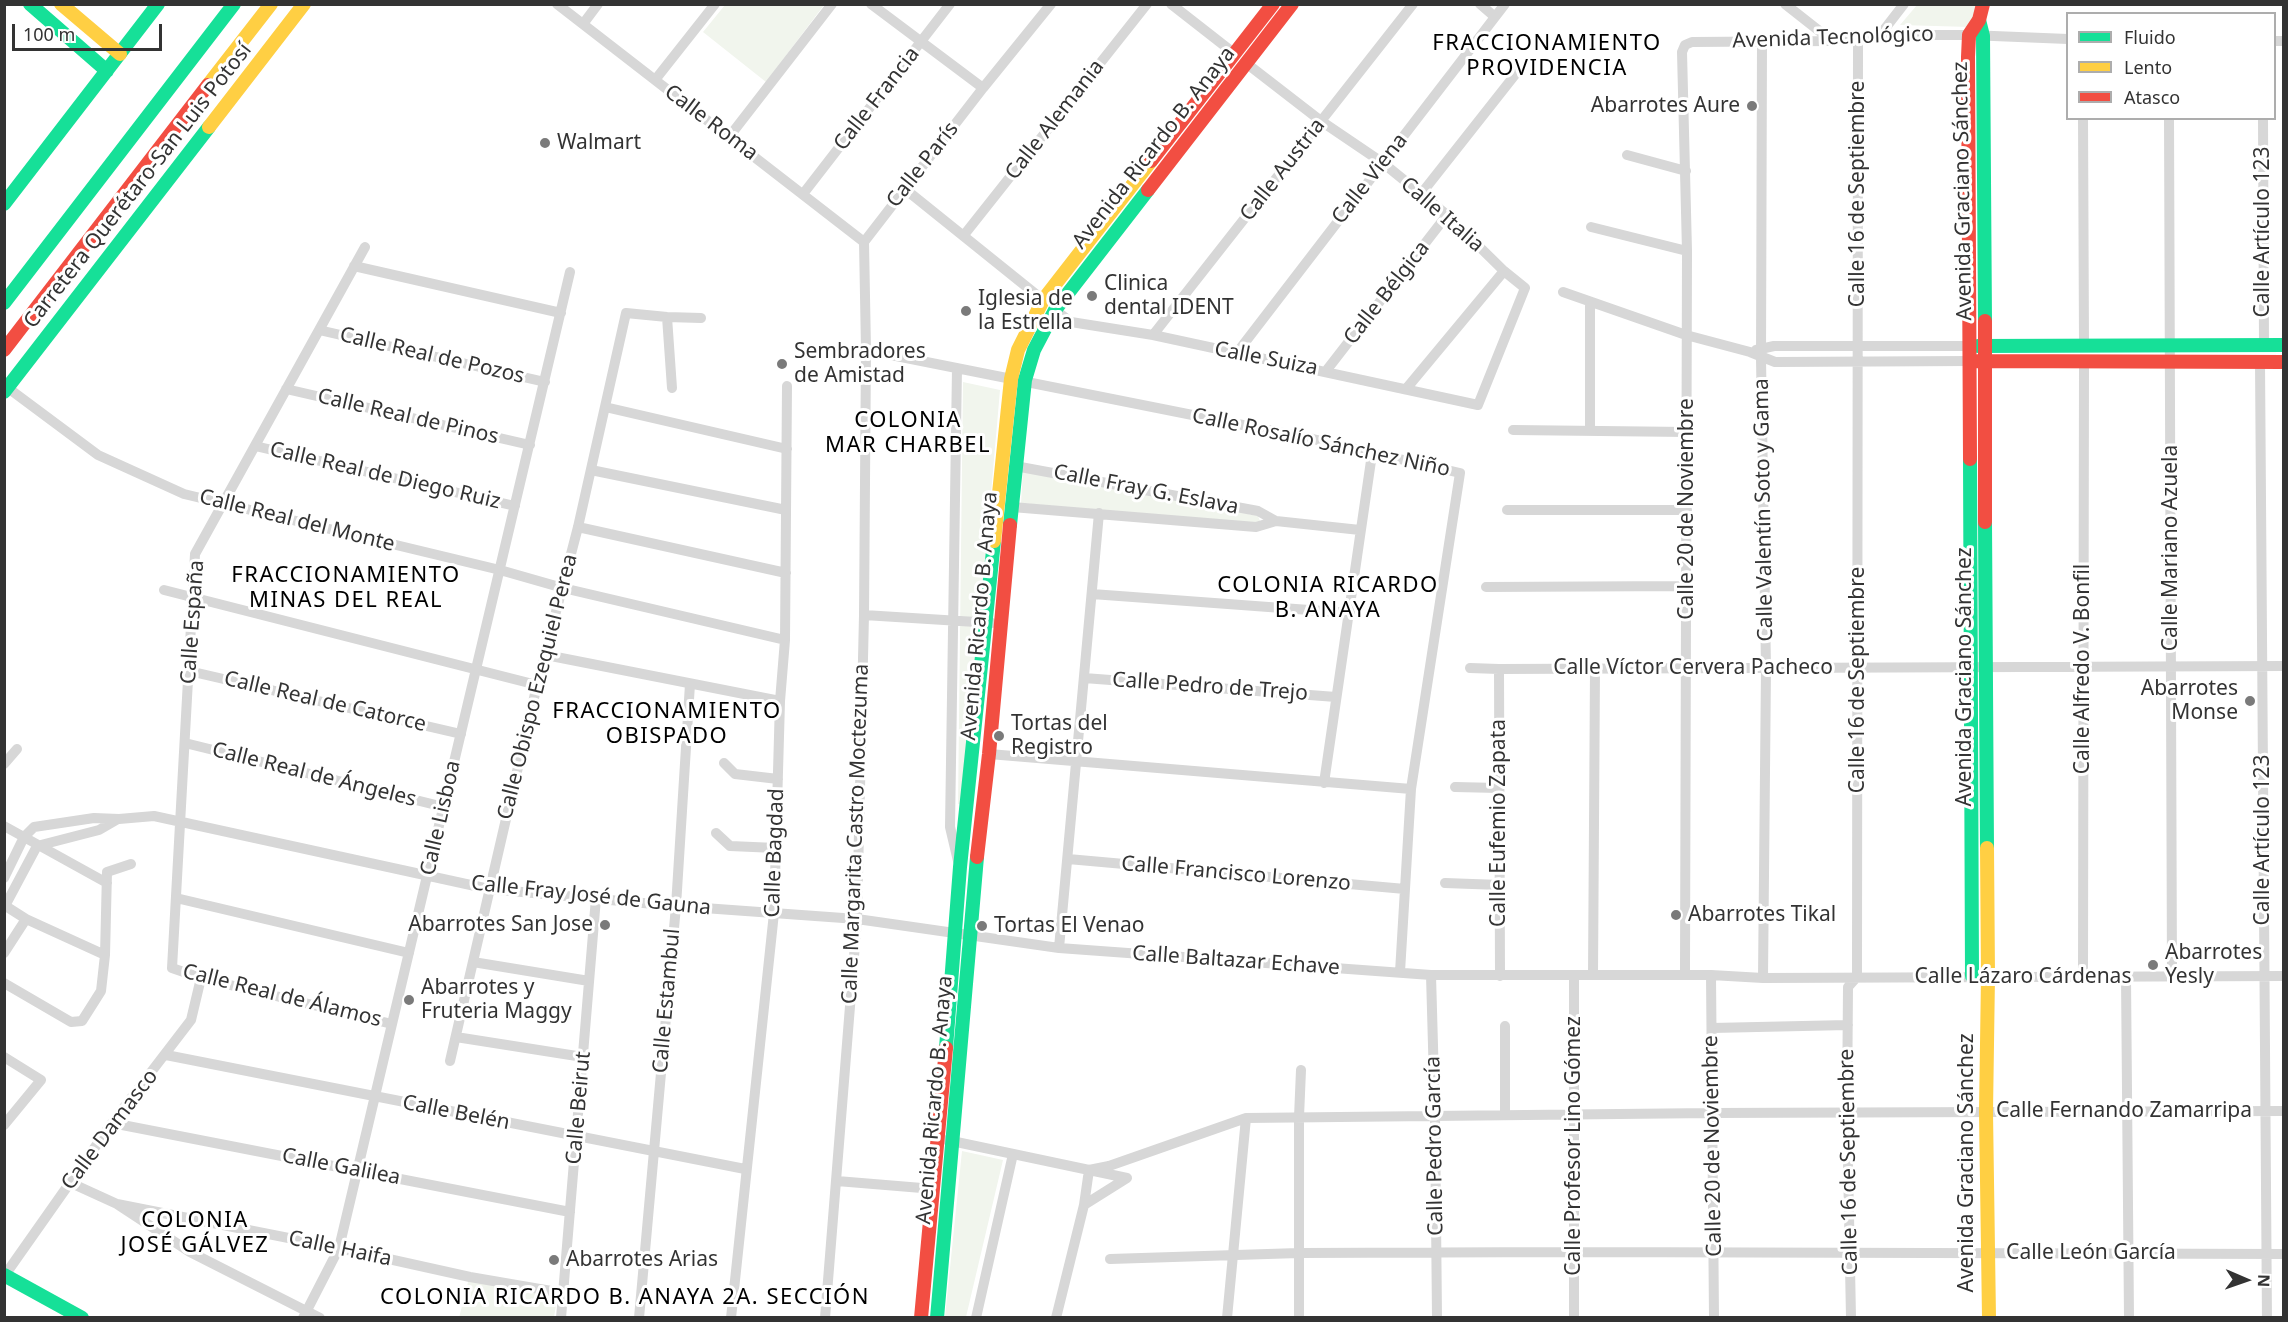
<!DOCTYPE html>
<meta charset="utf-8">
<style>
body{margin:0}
#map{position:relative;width:2288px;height:1322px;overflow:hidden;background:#fff;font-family:"Noto Sans",sans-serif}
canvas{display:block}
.frame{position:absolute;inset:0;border:6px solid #333;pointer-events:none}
.legend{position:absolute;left:2066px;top:12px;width:210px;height:108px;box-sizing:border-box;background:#fff;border:2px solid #adadad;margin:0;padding:8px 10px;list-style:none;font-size:18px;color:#333}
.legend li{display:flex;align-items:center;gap:12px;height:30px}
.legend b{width:30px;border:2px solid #adadad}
.north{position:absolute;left:2216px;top:1250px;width:60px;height:60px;-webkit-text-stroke:4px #fff;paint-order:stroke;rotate:92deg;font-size:16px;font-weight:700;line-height:24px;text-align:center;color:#333}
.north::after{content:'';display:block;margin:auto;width:21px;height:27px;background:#333;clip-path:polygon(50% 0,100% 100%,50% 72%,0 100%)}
.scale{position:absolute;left:12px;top:24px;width:150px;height:27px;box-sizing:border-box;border:3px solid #333;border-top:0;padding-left:8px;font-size:18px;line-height:21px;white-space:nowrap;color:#333;-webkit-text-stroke:4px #fff;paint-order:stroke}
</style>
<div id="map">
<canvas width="2288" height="1322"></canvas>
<div class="frame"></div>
<ul class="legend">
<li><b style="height:8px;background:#16e098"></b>Fluido</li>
<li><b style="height:8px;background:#ffcf43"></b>Lento</li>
<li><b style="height:8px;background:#f24e42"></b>Atasco</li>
</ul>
<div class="north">N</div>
<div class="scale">100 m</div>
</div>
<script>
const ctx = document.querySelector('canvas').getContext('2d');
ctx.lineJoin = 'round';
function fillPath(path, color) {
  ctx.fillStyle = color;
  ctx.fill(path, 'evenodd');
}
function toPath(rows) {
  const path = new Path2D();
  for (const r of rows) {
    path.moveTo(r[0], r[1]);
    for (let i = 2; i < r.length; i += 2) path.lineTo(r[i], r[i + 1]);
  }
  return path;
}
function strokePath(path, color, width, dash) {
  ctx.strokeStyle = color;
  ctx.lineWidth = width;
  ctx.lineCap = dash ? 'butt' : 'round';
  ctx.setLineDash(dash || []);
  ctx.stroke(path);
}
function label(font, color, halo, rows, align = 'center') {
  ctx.font = font + ' "Noto Sans",sans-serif';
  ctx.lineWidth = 6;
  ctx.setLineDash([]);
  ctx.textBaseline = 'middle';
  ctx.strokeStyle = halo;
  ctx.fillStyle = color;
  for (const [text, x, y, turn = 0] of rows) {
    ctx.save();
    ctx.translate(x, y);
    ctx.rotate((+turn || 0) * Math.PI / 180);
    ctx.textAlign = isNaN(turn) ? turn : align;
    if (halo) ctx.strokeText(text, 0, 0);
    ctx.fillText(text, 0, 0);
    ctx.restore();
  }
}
const green = toPath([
 [725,5,824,5,766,82,703,32],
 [1917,5,1976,5,1970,27,1900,25],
 [963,382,1000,390,964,805,958,804],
 [1023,470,1258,516,1260,521,1257,524,1021,503],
 [962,1151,1003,1160,966,1317,945,1317],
 [469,1278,558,1294,554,1317,459,1318]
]);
const street = toPath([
 [557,4,864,242],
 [871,4,983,88],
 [1171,4,1235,54],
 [1480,4,1495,17],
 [1785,4,1832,41],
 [583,24,598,4],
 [1880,35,1904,4],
 [2274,41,2284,41],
 [1762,42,1761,358,1766,668,1763,978],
 [655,80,715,4],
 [2083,118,2084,345],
 [2169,118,2172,977],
 [2263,118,2264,345],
 [729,137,832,4],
 [1627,155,1686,171],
 [905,189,1043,300],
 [803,194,950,4],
 [1421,194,1518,71],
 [1591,227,1687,251],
 [964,235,1147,4],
 [365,247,195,554,172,968,201,978,392,1024],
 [354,266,561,313],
 [1563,292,1686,335,1750,352,1775,362,1970,361],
 [1590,303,1590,431],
 [1055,310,1071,322,1153,335,1478,405,1525,288,1504,271,1447,215,1383,163,1321,121,1246,63],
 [667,317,672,388],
 [319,330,545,382],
 [1153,335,1413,4],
 [866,350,1313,439,1460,473,1411,789,1400,972],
 [1756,350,1774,346,1970,346],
 [1236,354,1505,4],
 [2260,362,2267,1318],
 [957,368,950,827,958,861],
 [1326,371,1447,215],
 [8,388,98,455,184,494,500,570,563,588,785,640],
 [286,389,530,445],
 [1406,389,1504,271],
 [605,407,787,449],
 [1513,430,1687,432],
 [255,446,515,506],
 [1015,466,1258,511,1276,521],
 [591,470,786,510],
 [1012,507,1256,527,1276,521,1360,530],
 [1507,510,1687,510],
 [578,527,786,573],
 [1486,587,1687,586],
 [164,590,537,685],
 [1092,594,1350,613],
 [864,615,992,623],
 [546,655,780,701],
 [1470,668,1499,669,2284,666],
 [1499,669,1500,976],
 [189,671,461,734],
 [1084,678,1336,697],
 [185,743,444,807],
 [989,754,1411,789],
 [724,763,735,774,778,779],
 [4,764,17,749],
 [1324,783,1372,454],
 [1455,787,1499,788],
 [4,826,107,883],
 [716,833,730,846,776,848],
 [1068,859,1405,889],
 [4,878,24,837,34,827,94,818,119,819,154,816,489,889,676,906,857,919,1059,948,1431,975,1711,975,1763,978,2284,976],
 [1445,883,1500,885],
 [176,898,409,953],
 [4,905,26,919,105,955],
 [5,906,37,846,99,830,118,819],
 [1059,948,1099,513],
 [4,953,26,919],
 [473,962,589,981],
 [1431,975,1435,1116,1437,1318],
 [1574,975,1574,1318],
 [1593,975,1595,669],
 [1685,975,1687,251,1682,52,1685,45,1692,42,1832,41,1880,35,1969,35,2068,39],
 [1711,975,1714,1318],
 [2083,977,2084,361],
 [2126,977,2129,1318],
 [4,983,71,1022,82,1021,101,991,105,955,107,872,131,864],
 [1712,1028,1848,1025],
 [456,1037,583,1057],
 [166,1055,745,1169],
 [4,1057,41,1080,4,1125],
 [450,1061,537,685,578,527,626,313,667,317,701,318],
 [1505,1115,1505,1026],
 [112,1123,570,1212],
 [947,1140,1127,1178],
 [837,1181,934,1189],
 [71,1183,117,1204,190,1252,320,1318],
 [117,1204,339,1248,470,1277,563,1293],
 [1084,1205,1127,1178],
 [1110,1259,1299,1253,1574,1252,2284,1254],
 [5,1275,112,1123,191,1020,201,978],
 [303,1318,339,1248,570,272],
 [561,1318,596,898],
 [639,1318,676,906,690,684],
 [731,1318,774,913,780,701,785,640,787,386],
 [825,1318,857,919,864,615,866,350,864,242,983,88,1051,4],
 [976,1318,1013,1154],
 [1056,1318,1084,1205,1089,1170,1109,1166,1246,1118,1712,1113,2284,1111],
 [1227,1318,1246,1118],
 [1299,1318,1299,1117,1301,1070],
 [1851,1318,1847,1112,1848,987,1857,977,1858,39]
]);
const fast = toPath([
 [30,4,107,71],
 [1979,20,1983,36,1985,321],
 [4,204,158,4],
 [4,303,234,4],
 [1978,346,2284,345],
 [4,392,209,127],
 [1970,459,1972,976],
 [1985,522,1987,848],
 [1010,525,1025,380,1034,350,1055,310,1148,190],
 [946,1048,960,867,994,541],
 [4,1275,82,1318],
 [937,1318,977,857]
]);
const slow = toPath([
 [61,4,120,54],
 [208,85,271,4],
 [209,127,304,4],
 [994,541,1011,379,1018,350,1043,300,1151,161],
 [1987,848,1988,976,1986,1112,1989,1318]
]);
const jam = toPath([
 [1151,161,1273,4],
 [1148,190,1292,4],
 [1985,321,1985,522],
 [4,350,208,85],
 [1976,361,2284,362],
 [1970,459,1968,57,1969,35,1979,20,1983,4],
 [977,857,989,754,1010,525],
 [921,1318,946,1048]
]);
const markers = [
 [1752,106,6,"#7a7a7a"],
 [545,143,6,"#7a7a7a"],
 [1092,296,6,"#7a7a7a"],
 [966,311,6,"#7a7a7a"],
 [782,364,6,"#7a7a7a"],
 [2250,701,6,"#7a7a7a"],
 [999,736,6,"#7a7a7a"],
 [1676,915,6,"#7a7a7a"],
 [605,925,6,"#7a7a7a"],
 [982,926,6,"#7a7a7a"],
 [2153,965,6,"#7a7a7a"],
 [409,1000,6,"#7a7a7a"],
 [554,1260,6,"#7a7a7a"]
];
const streetNames = [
 ["Avenida Tecnológico",1833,38,-2],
 ["Calle Francia",877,99,-52],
 ["Calle Alemania",1055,120,-52],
 ["Calle Roma",711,123,37],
 ["Avenida Ricardo B. Anaya",1154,148,-52],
 ["Calle París",923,165,-52],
 ["Calle Austria",1283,170,-52],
 ["Calle Viena",1370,179,-52],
 ["Carretera Querétaro-San Luis Potosí",138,186,-52],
 ["Avenida Graciano Sánchez",1963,191,-91],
 ["Calle 16 de Septiembre",1858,194,-90],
 ["Calle Italia",1442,215,41],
 ["Calle Artículo 123",2263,232,-90],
 ["Calle Bélgica",1387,293,-52],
 ["Calle Real de Pozos",432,356,13],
 ["Calle Suiza",1266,359,11],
 ["Calle Real de Pinos",408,417,13],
 ["Calle Rosalío Sánchez Niño",1321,443,12],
 ["Calle Real de Diego Ruiz",385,476,13],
 ["Calle Fray G. Eslava",1146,490,11],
 ["Calle 20 de Noviembre",1687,509,-90],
 ["Calle Valentín Soto y Gama",1764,510,-91],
 ["Calle Real del Monte",297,521,14],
 ["Calle Mariano Azuela",2171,548,-90],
 ["Avenida Ricardo B. Anaya",980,616,-85],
 ["Calle España",193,622,-86],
 ["Calle Víctor Cervera Pacheco",1693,668],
 ["Calle Alfredo V. Bonfil",2083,669,-90],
 ["Avenida Graciano Sánchez",1965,677,-90],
 ["Calle 16 de Septiembre",1858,680,-90],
 ["Calle Obispo Ezequiel Perea",538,687,-76],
 ["Calle Pedro de Trejo",1210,687,4],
 ["Calle Real de Catorce",325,702,13],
 ["Calle Real de Ángeles",314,775,14],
 ["Calle Lisboa",441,818,-77],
 ["Calle Eufemio Zapata",1499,823,-90],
 ["Calle Margarita Castro Moctezuma",856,834,-88],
 ["Calle Artículo 123",2263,840,-90],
 ["Calle Bagdad",775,853,-88],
 ["Calle Francisco Lorenzo",1236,874,5],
 ["Calle Fray José de Gauna",591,896,6],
 ["Calle Baltazar Echave",1236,961,4],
 ["Calle Lázaro Cárdenas",2023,977],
 ["Calle Real de Álamos",282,996,14],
 ["Calle Estambul",667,1001,-85],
 ["Avenida Ricardo B. Anaya",935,1100,-85],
 ["Calle Beirut",579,1108,-85],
 ["Calle Fernando Zamarripa",2124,1111],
 ["Calle Belén",456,1113,11],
 ["Calle Damasco",110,1130,-53],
 ["Calle Pedro García",1435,1146,-91],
 ["Calle Profesor Lino Gómez",1574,1146,-90],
 ["Calle 20 de Noviembre",1713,1146,-91],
 ["Calle 16 de Septiembre",1849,1162,-91],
 ["Avenida Graciano Sánchez",1967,1163,-90],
 ["Calle Galilea",341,1167,11],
 ["Calle Haifa",340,1249,12],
 ["Calle León García",2091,1253]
];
const poiNames = [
 ["Abarrotes Aure",1740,106,"right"],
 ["Walmart",557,143],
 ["Clinica",1104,284],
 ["dental IDENT",1104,308],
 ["Iglesia de",978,299],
 ["la Estrella",978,323],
 ["Sembradores",794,352],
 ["de Amistad",794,376],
 ["Abarrotes",2238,689,"right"],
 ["Monse",2238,713,"right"],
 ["Tortas del",1011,724],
 ["Registro",1011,748],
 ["Abarrotes Tikal",1688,915],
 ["Abarrotes San Jose",593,925,"right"],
 ["Tortas El Venao",994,926],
 ["Abarrotes",2165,953],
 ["Yesly",2165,977],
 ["Abarrotes y",421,988],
 ["Fruteria Maggy",421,1012],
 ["Abarrotes Arias",566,1260]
];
const neighbourhoodNames = [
 ["FRACCIONAMIENTO",1547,44],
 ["PROVIDENCIA",1547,69],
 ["COLONIA",908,421],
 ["MAR CHARBEL",908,446],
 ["FRACCIONAMIENTO",346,576],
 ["MINAS DEL REAL",346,601],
 ["COLONIA RICARDO",1328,586],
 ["B. ANAYA",1328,611],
 ["FRACCIONAMIENTO",667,712],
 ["OBISPADO",667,737],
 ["COLONIA",195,1221],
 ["JOSÉ GÁLVEZ",195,1246],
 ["COLONIA RICARDO B. ANAYA 2A. SECCIÓN",625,1298]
];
fillPath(green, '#f1f5ed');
strokePath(street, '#d7d7d7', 10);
strokePath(fast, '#16e098', 14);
strokePath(slow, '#ffcf43', 14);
strokePath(jam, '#f24e42', 14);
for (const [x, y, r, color] of markers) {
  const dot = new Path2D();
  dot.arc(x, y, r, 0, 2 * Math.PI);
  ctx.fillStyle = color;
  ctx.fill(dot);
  strokePath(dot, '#fff', 2);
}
label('21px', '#333', '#fff', streetNames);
label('21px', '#333', '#fff', poiNames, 'left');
ctx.letterSpacing = '1.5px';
label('22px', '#000', '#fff', neighbourhoodNames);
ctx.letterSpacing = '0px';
</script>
